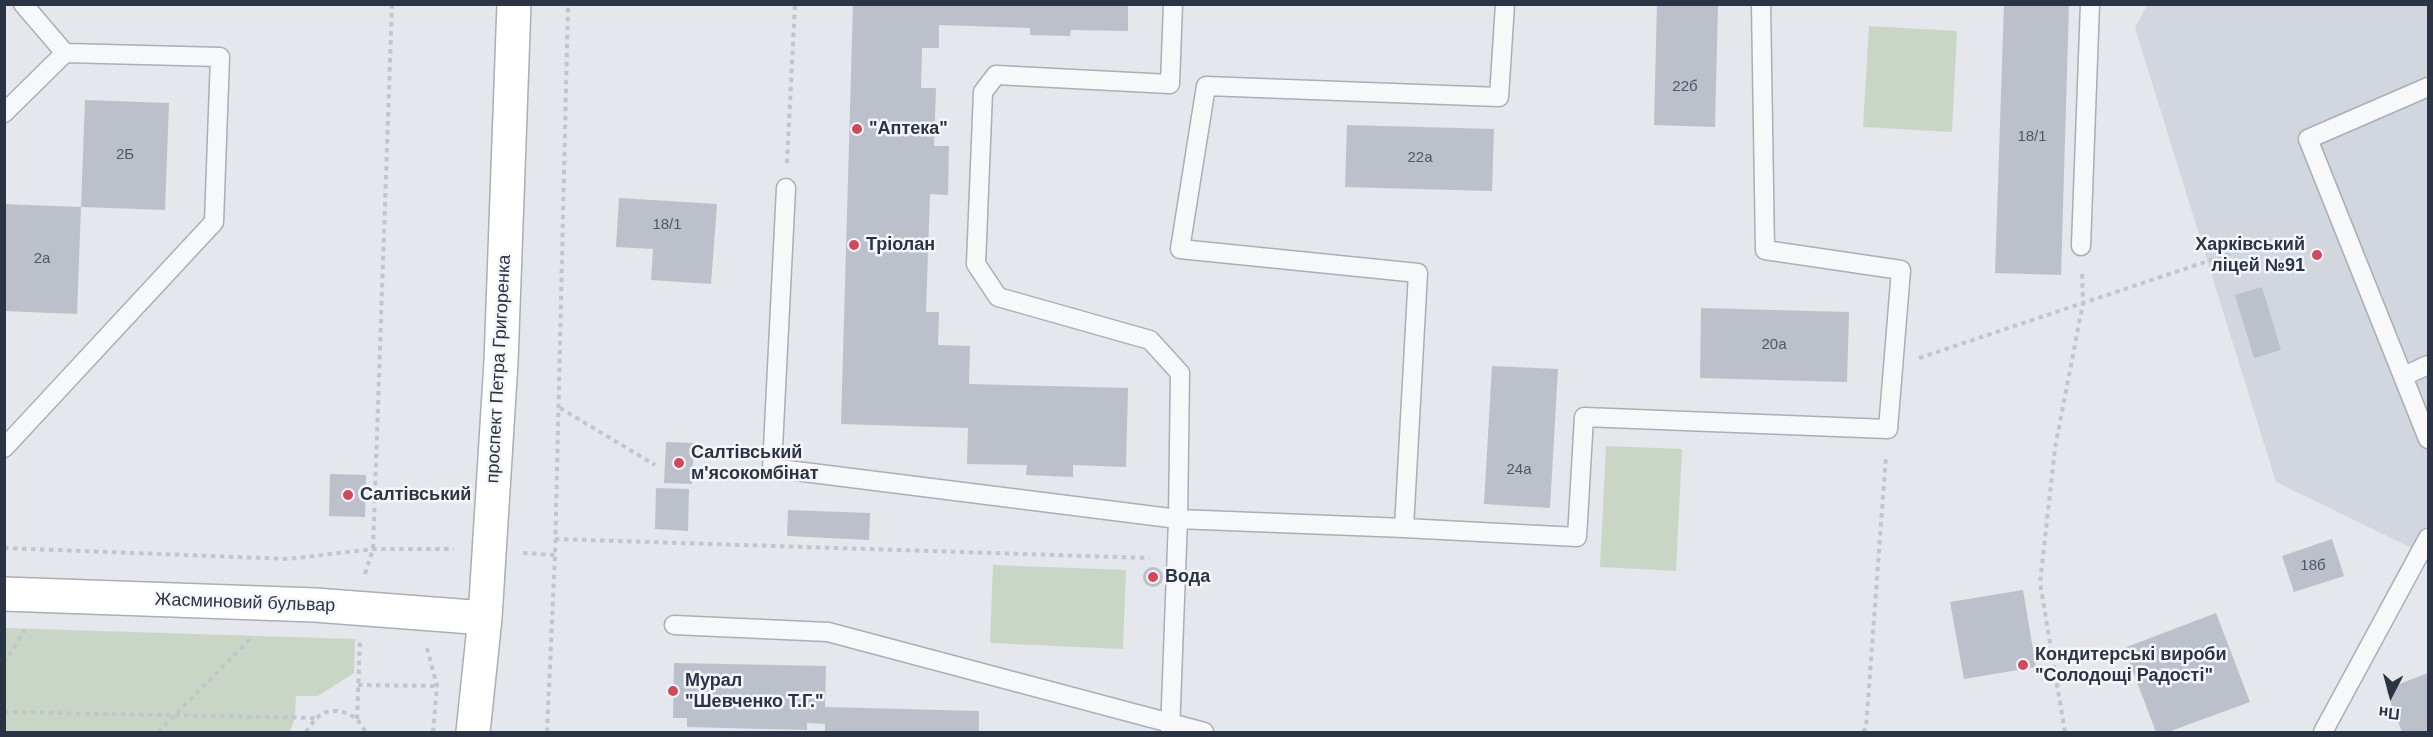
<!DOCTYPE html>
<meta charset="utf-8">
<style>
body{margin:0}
#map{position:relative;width:2433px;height:737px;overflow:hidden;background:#e4e7ec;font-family:Arial,sans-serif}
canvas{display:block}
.frame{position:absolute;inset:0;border:6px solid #2b3445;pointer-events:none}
.north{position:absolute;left:2361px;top:665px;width:60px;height:60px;-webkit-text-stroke:4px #f4f6f9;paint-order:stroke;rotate:186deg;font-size:16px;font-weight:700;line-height:24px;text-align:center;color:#2b3445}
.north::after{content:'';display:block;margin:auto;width:21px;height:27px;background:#2b3445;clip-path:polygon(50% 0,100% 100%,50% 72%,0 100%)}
</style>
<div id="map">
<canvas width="2433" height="737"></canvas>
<div class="frame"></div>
<div class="north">Пн</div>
</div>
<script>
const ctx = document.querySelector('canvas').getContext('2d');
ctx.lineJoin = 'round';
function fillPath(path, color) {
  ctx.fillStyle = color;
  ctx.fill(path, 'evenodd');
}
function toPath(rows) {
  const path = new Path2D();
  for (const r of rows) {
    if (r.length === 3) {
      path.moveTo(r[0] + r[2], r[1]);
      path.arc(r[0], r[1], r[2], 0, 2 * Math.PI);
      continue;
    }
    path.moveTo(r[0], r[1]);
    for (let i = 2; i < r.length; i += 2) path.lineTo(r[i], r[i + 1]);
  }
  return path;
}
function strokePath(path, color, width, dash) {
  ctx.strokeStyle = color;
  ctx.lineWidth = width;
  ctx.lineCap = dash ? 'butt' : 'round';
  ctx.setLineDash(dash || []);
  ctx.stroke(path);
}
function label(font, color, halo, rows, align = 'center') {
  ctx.font = font + ' Arial,sans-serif';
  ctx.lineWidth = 5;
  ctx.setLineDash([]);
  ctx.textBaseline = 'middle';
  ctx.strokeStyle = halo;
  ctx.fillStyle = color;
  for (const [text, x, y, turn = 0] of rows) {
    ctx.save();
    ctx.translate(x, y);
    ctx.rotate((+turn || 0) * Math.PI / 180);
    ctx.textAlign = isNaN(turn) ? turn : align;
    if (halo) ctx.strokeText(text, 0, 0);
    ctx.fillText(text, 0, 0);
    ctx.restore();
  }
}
const built = toPath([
 [2147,5,2428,5,2428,556,2276,482,2135,28]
]);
const green = toPath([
 [1869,26,1957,31,1952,132,1863,127],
 [1606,446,1682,449,1676,571,1600,567],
 [993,565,1126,570,1123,649,990,643],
 [5,628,355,639,354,673,318,696,296,696,295,716,290,732,5,732]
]);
const building = toPath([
 [853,4,1128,4,1128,31,1071,30,1070,36,1030,35,1030,28,939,25,939,48,922,48,921,88,936,88,934,146,949,146,948,195,930,194,926,312,939,312,938,345,970,346,969,384,1128,388,1126,467,1073,465,1073,477,1026,475,1027,465,967,464,968,428,841,424],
 [1657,4,1718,4,1715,127,1654,125],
 [2004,4,2069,4,2061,275,1995,273],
 [85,100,169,103,165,210,81,207],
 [1347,125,1494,129,1492,191,1345,187],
 [619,198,717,204,711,284,651,280,653,249,616,247],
 [4,204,81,207,77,314,4,311],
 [2262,287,2281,350,2254,358,2235,295],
 [1701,308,1849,312,1847,382,1700,378],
 [1492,366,1558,369,1550,508,1484,504],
 [666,442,694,443,692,484,664,483],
 [330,474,366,475,365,517,329,516],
 [656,488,689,489,688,531,655,529],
 [788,510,870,513,869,540,787,536],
 [2332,539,2344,576,2294,592,2282,556],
 [1153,577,10],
 [2023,590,2036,667,1964,679,1950,602],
 [2216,613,2250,702,2168,732,2156,732,2124,648],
 [674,663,826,666,825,707,979,711,979,732,825,732,825,724,807,723,807,730,687,727,687,718,673,718],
 [2428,673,2428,732,2402,732,2386,689]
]);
const path = toPath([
 [787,163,795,4],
 [1919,358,2238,251],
 [560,408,655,465],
 [555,539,1149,558],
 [4,548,288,559,373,549,454,549],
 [523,553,555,555],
 [365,574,373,549,392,4],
 [427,648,437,686,433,732],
 [4,663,25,630],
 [358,685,437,686],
 [4,712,316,718],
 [357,719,360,641],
 [158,732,251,638],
 [306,732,316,718,326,712,337,711,347,713,357,719,366,732],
 [547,732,555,555,568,4],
 [1863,732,1866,728,1886,456],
 [2065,732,2040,583,2055,448,2083,303,2082,271]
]);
const lane = toPath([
 [2428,87,2308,139,2428,439],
 [4,113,65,53,23,4],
 [786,188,772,468,1178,519,1404,528,1577,537,1584,417,1888,429,1901,270,1765,250,1761,4],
 [2081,246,2090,4],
 [2404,376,2428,365],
 [4,448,214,222,220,57,65,53],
 [1404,528,1418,273,1180,249,1206,86,1499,97,1505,4],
 [674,625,828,632,1204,732],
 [1170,732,1178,519,1180,373,1150,340,998,297,976,264,983,92,996,75,1170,84,1173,4],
 [2323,732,2428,538]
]);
const secondary = toPath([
 [4,594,315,605,485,618],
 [473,732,485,618,501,362,514,4]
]);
const markers = [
 [857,129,6,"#d1495b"],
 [854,245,6,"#d1495b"],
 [2317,255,6,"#d1495b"],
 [679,463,6,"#d1495b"],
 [348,495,6,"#d1495b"],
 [1153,577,6,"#d1495b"],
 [2023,665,6,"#d1495b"],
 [673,691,6,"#d1495b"]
];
const numberNames = [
 ["22б",1685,87],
 ["18/1",2032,137],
 ["2Б",125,155],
 ["22а",1420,158],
 ["18/1",667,225],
 ["2а",42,259],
 ["20а",1774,345],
 ["24а",1519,470],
 ["18б",2313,566]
];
const poiNames = [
 ["\"Аптека\"",869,129],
 ["Тріолан",866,245],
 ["Харківський",2305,245,"right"],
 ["ліцей №91",2305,266,"right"],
 ["Салтівський",691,453],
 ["м'ясокомбінат",691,474],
 ["Салтівський",360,495],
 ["Вода",1165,577],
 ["Кондитерські вироби",2035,655],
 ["\"Солодощі Радості\"",2035,676],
 ["Мурал",685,681],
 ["\"Шевченко Т.Г.\"",685,702]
];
const streetNames = [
 ["проспект Петра Григоренка",499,369,-87],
 ["Жасминовий бульвар",245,603,2]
];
fillPath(built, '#d2d6de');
fillPath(green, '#c9d6c5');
fillPath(building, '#bbc0ca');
strokePath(lane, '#a9aeb7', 21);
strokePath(secondary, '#a9aeb7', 36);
strokePath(path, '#c2c5cb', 4, [4.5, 4.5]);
strokePath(lane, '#f7f8fa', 18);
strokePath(secondary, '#fff', 33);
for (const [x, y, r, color] of markers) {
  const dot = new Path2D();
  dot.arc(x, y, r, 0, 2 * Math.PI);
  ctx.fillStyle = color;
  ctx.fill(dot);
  strokePath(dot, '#f4f6f9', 2);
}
label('15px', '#4f5766', null, numberNames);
label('bold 18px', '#2b3445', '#f4f6f9', poiNames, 'left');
label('18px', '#2b3445', '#f4f6f9', streetNames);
</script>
